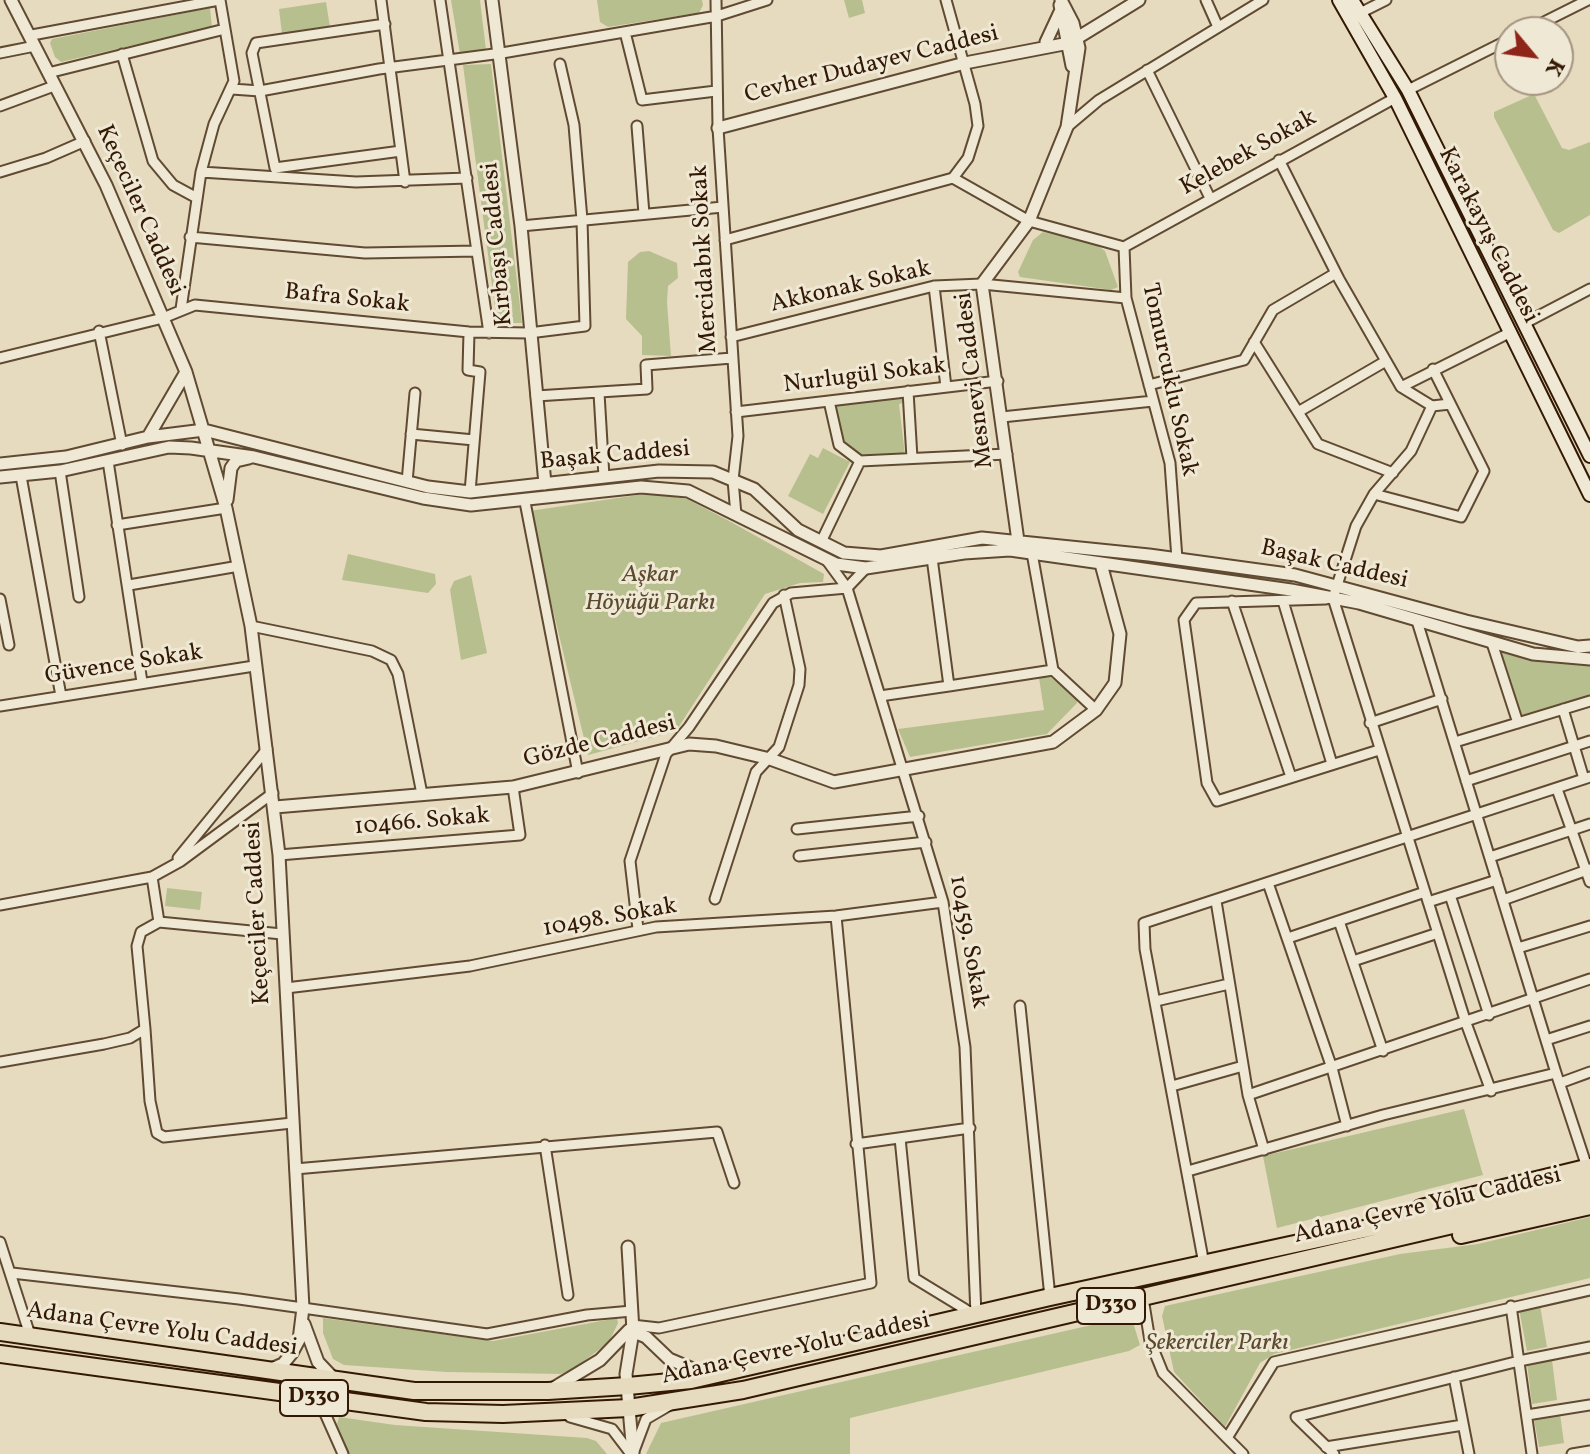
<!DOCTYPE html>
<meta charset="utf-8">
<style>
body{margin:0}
#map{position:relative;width:1590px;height:1454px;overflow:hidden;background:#e6dbbe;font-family:Vollkorn,serif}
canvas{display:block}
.north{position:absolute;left:1494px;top:16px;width:80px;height:80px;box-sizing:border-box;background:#efe8d5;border:2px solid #a49581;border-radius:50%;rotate:119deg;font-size:22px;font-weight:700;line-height:32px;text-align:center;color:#331904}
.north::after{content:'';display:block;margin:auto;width:28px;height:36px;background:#8f2418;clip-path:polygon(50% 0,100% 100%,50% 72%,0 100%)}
</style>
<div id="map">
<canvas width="1590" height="1454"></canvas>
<div class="north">K</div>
</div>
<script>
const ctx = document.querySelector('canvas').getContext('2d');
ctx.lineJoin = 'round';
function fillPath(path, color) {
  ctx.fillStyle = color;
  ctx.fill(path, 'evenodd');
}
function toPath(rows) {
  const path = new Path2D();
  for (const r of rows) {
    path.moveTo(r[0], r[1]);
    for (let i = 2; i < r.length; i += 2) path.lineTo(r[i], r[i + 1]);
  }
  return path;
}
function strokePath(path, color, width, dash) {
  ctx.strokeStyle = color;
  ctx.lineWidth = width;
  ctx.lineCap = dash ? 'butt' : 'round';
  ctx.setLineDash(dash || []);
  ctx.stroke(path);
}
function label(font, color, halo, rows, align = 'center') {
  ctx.font = font + ' Vollkorn,serif';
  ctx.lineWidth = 6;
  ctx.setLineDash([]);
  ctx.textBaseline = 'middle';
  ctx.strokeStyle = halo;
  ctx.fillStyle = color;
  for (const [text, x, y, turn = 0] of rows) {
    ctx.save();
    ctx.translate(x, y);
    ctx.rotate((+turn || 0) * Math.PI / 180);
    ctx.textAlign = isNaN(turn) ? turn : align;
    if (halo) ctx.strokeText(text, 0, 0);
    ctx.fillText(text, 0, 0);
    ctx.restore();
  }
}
const green = toPath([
 [451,0,480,0,486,50,460,54],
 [597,0,702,0,703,5,699,13,608,27,600,22],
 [844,0,862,0,865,13,849,18],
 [326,2,330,27,282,34,279,9],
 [210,8,212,27,61,62,55,57,50,43,52,39],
 [491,64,522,323,497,323,463,65],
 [1534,94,1562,148,1569,150,1590,142,1590,215,1559,233,1553,230,1494,117,1494,112],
 [1043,232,1094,243,1105,251,1118,287,1111,290,1020,277,1018,272,1033,240],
 [649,251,677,263,678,278,668,286,667,302,671,356,642,355,642,336,626,319,628,262,640,252],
 [904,395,906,402,899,404,905,455,862,457,842,445,834,404],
 [823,448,850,462,823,514,788,496,810,454,818,458],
 [652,493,687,499,731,522,824,574,823,582,800,583,765,594,676,731,588,755,529,511],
 [348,554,435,574,436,584,428,593,342,580],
 [471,575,487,653,461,660,450,590,454,581],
 [1499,651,1534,660,1590,666,1590,695,1521,715],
 [1050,677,1077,698,1077,703,1047,734,910,757,898,729,1044,710,1039,678],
 [167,888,202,892,200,910,165,906],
 [1464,1109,1483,1175,1277,1228,1263,1156],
 [1590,1217,1590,1278,1274,1354,1260,1363,1225,1427,1174,1372,1162,1316,1165,1306,1400,1254,1478,1244],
 [1540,1305,1547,1347,1527,1351,1519,1309],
 [1131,1316,1140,1345,1129,1351,850,1418,850,1454,646,1454,661,1423],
 [323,1318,493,1341,617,1318,618,1323,609,1342,575,1368,561,1374,446,1372,344,1365,333,1359,323,1333],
 [1552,1360,1557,1400,1532,1404,1527,1364],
 [1560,1414,1564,1443,1539,1447,1534,1419],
 [339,1417,395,1425,587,1438,596,1441,607,1454,349,1454,337,1424]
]);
const minor = toPath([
 [381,0,405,182],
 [440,0,489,333],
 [716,0,718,128,738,436,733,480,736,515],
 [946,0,975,104,978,126,968,158,953,178],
 [1206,0,1218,27],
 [1360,13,1386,0],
 [385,24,256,43,252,53,275,168,401,151],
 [625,32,642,100,716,91],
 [1524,32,1588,0],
 [32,35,219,0],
 [0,53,35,46],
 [122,54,153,161,173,185,197,198],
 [1147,70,1210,198],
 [48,73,225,29],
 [232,89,260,91,379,69,502,53,717,16,767,0],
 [1408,90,1510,39],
 [0,106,54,86],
 [637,126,644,214],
 [1067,127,1099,100,1263,0],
 [1279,160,1339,279,1401,387,1511,332],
 [0,172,46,158,85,141],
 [201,172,356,182,467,178],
 [521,226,723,207],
 [190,237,365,253,477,251],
 [725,240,953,178,1029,221,1124,247,1126,298,1170,463,1177,559],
 [1124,247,1395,98],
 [934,286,946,387],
 [181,309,201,172,214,124,234,81,220,0],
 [1525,323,1590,289],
 [99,331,122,445],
 [469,332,468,370,480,372,470,492],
 [731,337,934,286,982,284,1126,298],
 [1254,342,1318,444,1393,473],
 [0,358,163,318,195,305,469,332,529,333,585,326,582,220,574,125,560,64],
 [1149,385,1244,360,1273,310,1336,273],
 [1401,387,1432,406,1450,404],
 [908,391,912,458],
 [599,393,604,477],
 [536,396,647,389,646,365,732,358],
 [829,401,839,445,860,461],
 [1432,406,1411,451,1374,494,1356,526,1333,598,1466,1023,1491,1091],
 [736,412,998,381],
 [1298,412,1386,361],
 [1002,417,1153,401],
 [411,434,474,440],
 [108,461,142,682],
 [60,471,79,597],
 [21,476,61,696],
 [407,482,415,393],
 [1374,494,1461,517,1484,471,1433,369],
 [525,502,578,773],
 [117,525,226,508],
 [821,542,860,461,1007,454],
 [1032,553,1053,670,1096,710],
 [932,558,949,686,1053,670],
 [828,562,847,588,943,902,965,1047,976,1315],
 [129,585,239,566],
 [847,588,866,568],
 [0,599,9,645],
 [1326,599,1196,603,1184,620,1207,783,1217,801,1379,750],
 [1232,601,1291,777],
 [1283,601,1332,764],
 [1417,621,1556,1073],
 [251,626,372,651,391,660,398,674,422,794],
 [1492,643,1518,723],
 [880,696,949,686],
 [0,706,254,666],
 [1563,709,1584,779],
 [1370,723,1442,699],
 [1455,742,1590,701],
 [1466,781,1590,741],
 [1557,789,1590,882],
 [797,829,919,816],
 [279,855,520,835,513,787],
 [799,856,926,842],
 [1490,857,1590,824],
 [178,858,267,749],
 [152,877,159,922,282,934],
 [1268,883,1332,1068,1347,1126],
 [1450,895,1489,1015],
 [715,899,756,772,779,747,799,685,800,669,784,595],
 [1503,900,1590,869],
 [1216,901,1248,1095,1264,1150],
 [1428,902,1497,880],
 [0,905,152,877,181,861,273,793],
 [1339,921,1383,1051],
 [638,929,630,861,666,754,689,727,773,603,791,593,847,588],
 [1288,938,1425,892],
 [1518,948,1590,926],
 [1353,961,1438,933],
 [286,988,470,966,656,927,836,916,943,902],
 [1156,1001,1229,984],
 [1020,1006,1050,1297],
 [145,1029,150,1101,157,1133,164,1137,292,1123],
 [1546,1040,1590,1026],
 [0,1062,104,1044,130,1038,145,1029,137,946,141,932,159,922],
 [1560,1083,1590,1072],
 [1172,1086,1243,1066],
 [1248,1095,1590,979],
 [900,1138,914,1278,973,1314],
 [856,1144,970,1128],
 [545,1145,568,1295],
 [295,1169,717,1132,734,1183],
 [1188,1171,1383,1115,1556,1073,1587,1167],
 [0,1242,30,1335],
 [1204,1264,1145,949,1144,923,1590,777],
 [12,1273,239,1299,487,1334,587,1315,632,1311],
 [1143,1298,1150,1341,1163,1373,1227,1438],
 [1511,1306,1532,1454],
 [632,1325,659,1328,871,1283,836,916],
 [1454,1377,1469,1454],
 [319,1400,343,1454],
 [1527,1415,1590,1405],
 [570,1417,612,1429,631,1454],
 [1326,1447,1463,1425],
 [634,1451,646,1419,670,1405],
 [1243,1454,1227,1438,1274,1362,1590,1290],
 [1334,1454,1296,1417,1519,1361,1590,1347],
 [1572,1454,1590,1451]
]);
const tertiary = toPath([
 [11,0,106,185,186,372,226,508,251,626,279,855,303,1308,299,1340,292,1353,283,1364,269,1370],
 [492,0,521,226,545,484],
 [1060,5,1072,66],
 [1046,42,1060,12],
 [718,128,965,63,1069,43,1139,0],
 [148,437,186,372],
 [0,464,66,457,148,437,204,430,428,487,470,492,659,471,713,472,754,489,798,530,844,553,881,556,982,538,1149,555,1295,575,1466,621,1578,647,1590,646],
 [0,477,60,471,169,447,191,448,254,457,423,498,471,505,641,487,688,491,836,564,866,568,964,553,1010,550,1291,590,1359,603,1533,654,1590,659],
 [227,500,231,468,236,461,249,458],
 [1018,541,982,284,1029,221,1067,127,1079,48,1073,23,1061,0],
 [275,807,513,787,689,744,716,746,770,759,834,782,1053,742,1096,710,1115,683,1120,634,1101,564],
 [628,1247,633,1331,626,1374,633,1454],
 [304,1324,318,1362,336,1381],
 [552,1389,600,1360,629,1330,646,1337,669,1359,707,1375]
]);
const secondary = toPath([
 [1339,0,1395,98,1590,495],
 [1352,0,1408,90,1590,456]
]);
const trunk = toPath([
 [1421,1208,1590,1167],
 [1461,1235,1590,1206],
 [0,1332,414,1391,548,1391,628,1386,691,1380,1050,1297,1590,1180],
 [0,1354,426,1412,503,1414,629,1408,743,1390,1590,1193]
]);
const shields = [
 [1111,1306,68],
 [314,1398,68]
];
const shieldNames = [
 ["D330",1111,1306],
 ["D330",314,1398]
];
const streetNames = [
 ["Cevher Dudayev Caddesi",872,66,-14],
 ["Kelebek Sokak",1249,154,-29],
 ["Keçeciler Caddesi",139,211,66],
 ["Karakayış Caddesi",1487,236,63],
 ["Kırbaşı Caddesi",499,244,-95],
 ["Mercidabık Sokak",706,259,-93],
 ["Akkonak Sokak",851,288,-13],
 ["Bafra Sokak",347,300,6],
 ["Nurlugül Sokak",865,377,-7],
 ["Mesnevi Caddesi",976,380,-97],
 ["Tomurcuklu Sokak",1168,380,78],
 ["Başak Caddesi",615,457,-5],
 ["Başak Caddesi",1334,566,13],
 ["Güvence Sokak",124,666,-9],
 ["Gözde Caddesi",600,743,-14],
 ["10466. Sokak",422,823,-5],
 ["Keçeciler Caddesi",259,913,-93],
 ["10498. Sokak",610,919,-10],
 ["10459. Sokak",967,942,80],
 ["Adana Çevre Yolu Caddesi",1428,1207,-13],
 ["Adana Çevre Yolu Caddesi",162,1331,8],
 ["Adana Çevre Yolu Caddesi",796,1350,-12]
];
const parkNames = [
 ["Aşkar",650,577],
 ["Höyüğü Parkı",650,605],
 ["Şekerciler Parkı",1217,1345]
];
fillPath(green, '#b8bf8f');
strokePath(minor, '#604a32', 13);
strokePath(tertiary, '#604a32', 15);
strokePath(secondary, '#331904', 16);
strokePath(trunk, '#331904', 20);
strokePath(minor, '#efe8d5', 9);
strokePath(tertiary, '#efe8d5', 11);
strokePath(secondary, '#efe8d5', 12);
strokePath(trunk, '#e6dbbe', 16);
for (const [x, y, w] of shields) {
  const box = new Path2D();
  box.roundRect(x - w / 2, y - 18, w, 36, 6);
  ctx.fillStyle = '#efe8d5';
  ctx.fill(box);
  strokePath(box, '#331904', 2);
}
label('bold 22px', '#331904', null, shieldNames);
label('24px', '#331904', '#efe8d5', streetNames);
label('italic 24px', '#5b4b2e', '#efe8d5', parkNames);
</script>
